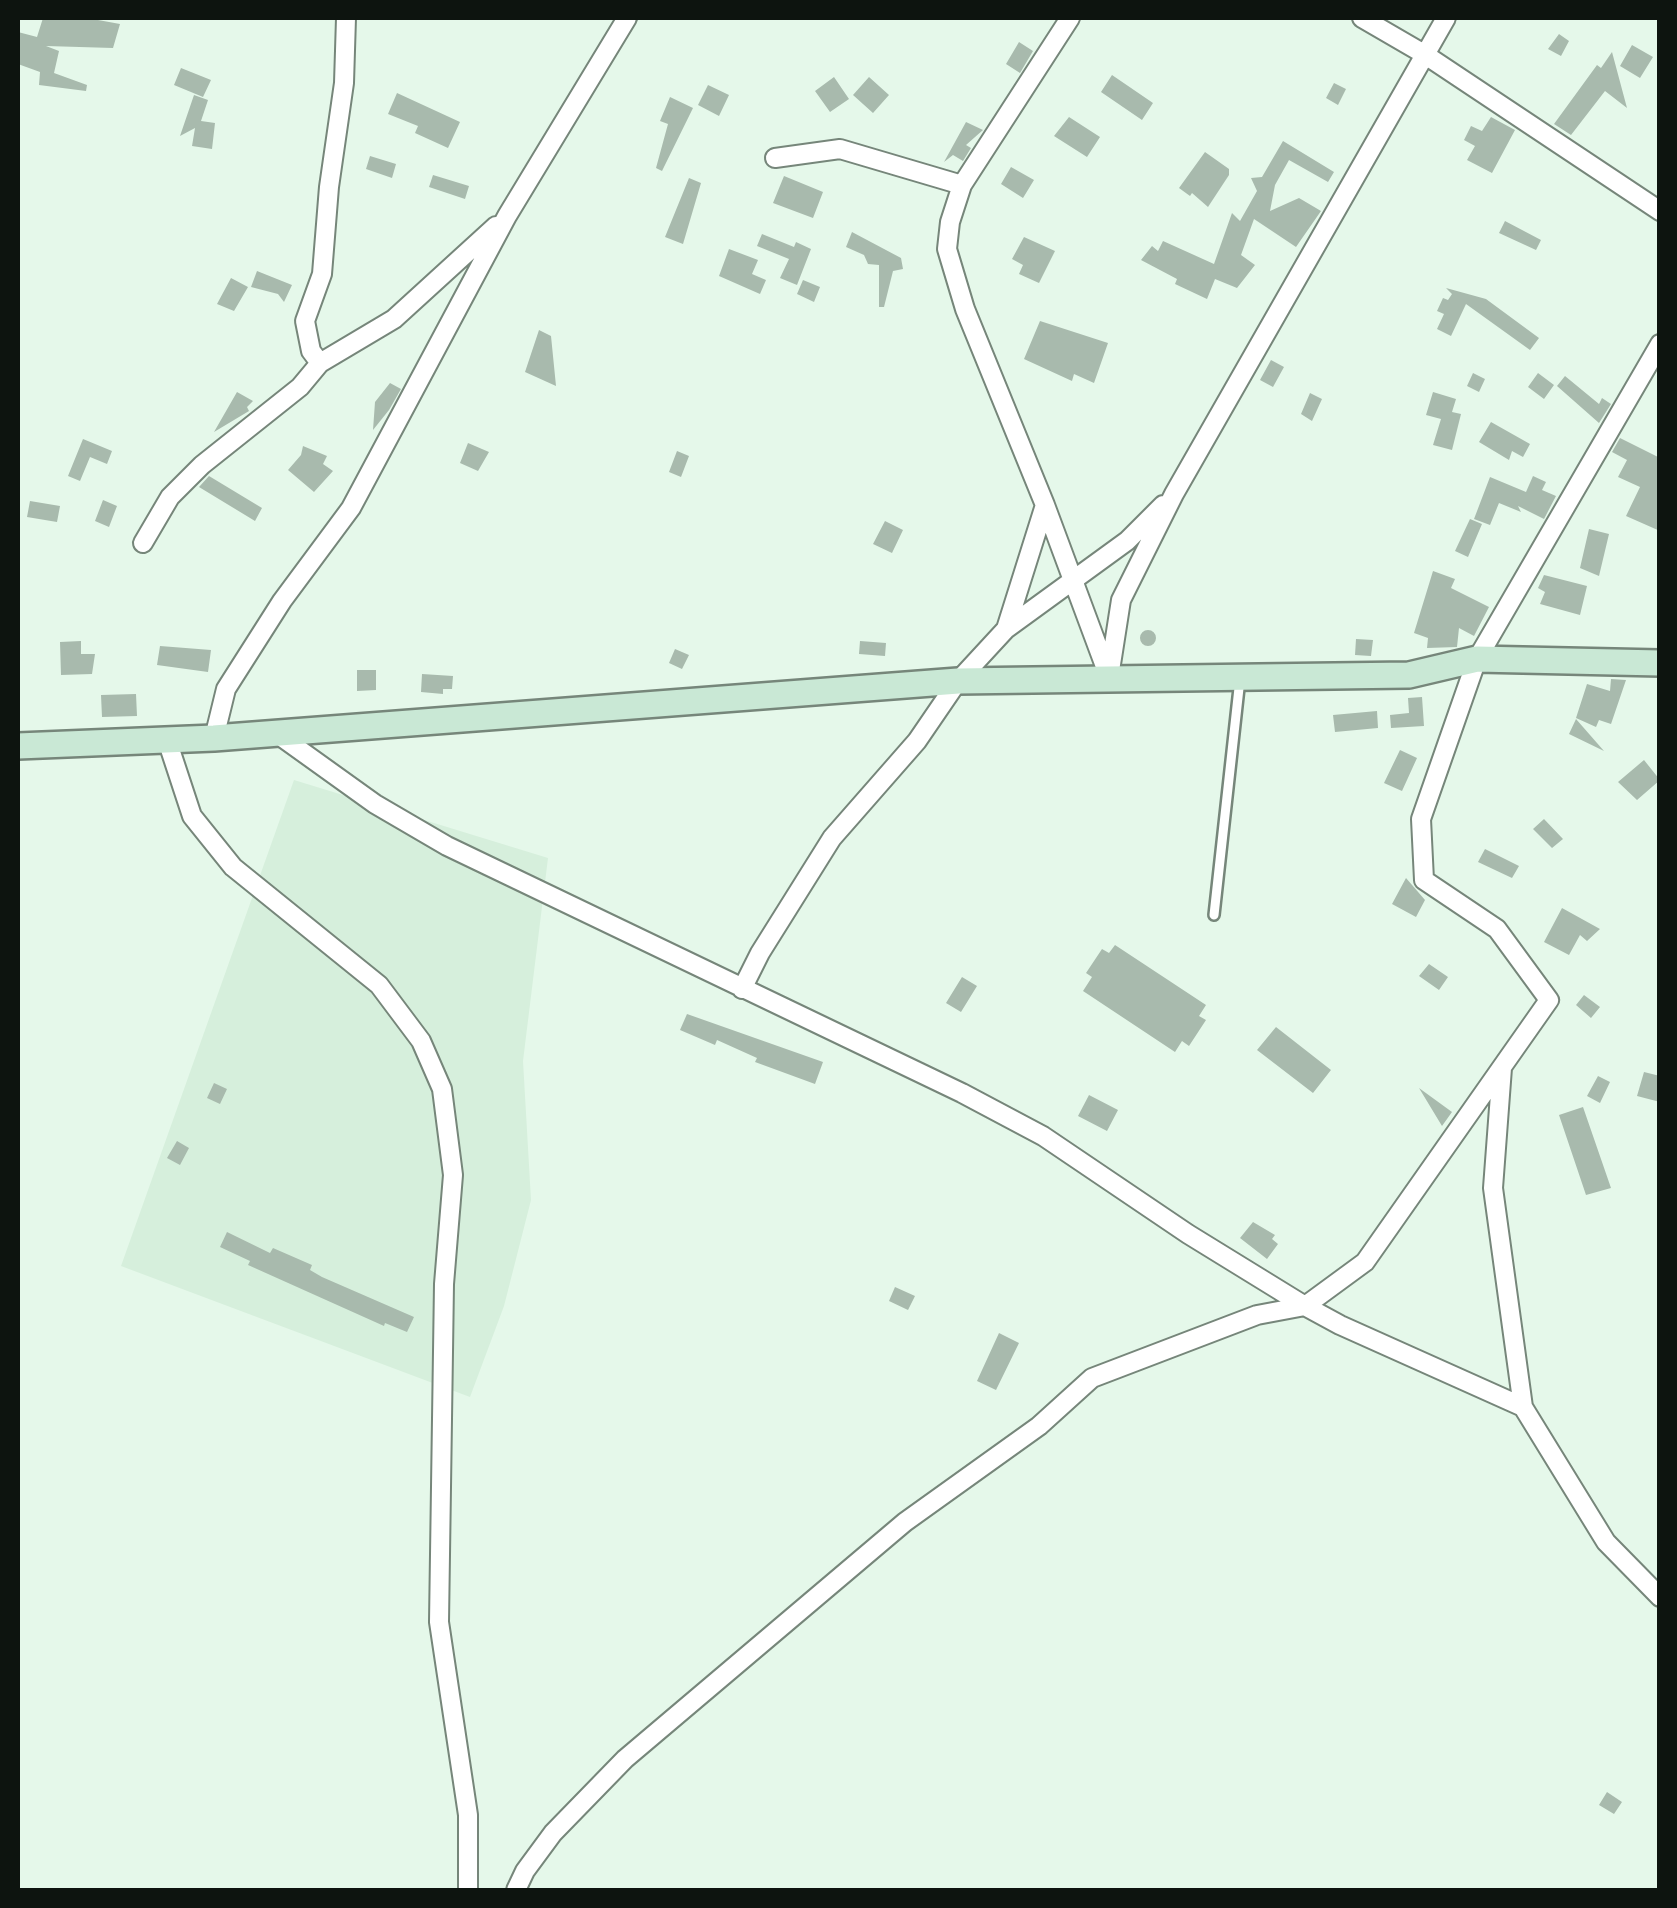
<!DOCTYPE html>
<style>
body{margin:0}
#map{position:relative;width:1677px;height:1908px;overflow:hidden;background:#e5f8ea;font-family:Commissioner,sans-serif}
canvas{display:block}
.frame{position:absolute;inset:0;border:20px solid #0d140f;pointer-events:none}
</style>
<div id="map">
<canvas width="1677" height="1908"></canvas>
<div class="frame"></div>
</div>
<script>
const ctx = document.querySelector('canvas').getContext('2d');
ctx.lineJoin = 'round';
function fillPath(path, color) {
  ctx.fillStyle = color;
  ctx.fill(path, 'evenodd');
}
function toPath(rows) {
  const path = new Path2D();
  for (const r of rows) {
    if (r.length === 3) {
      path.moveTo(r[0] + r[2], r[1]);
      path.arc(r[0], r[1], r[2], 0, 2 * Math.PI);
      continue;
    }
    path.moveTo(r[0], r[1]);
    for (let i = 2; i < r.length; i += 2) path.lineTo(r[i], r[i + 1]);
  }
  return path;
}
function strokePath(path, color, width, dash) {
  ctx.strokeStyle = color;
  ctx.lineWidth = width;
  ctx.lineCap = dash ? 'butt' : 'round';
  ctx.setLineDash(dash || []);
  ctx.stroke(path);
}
const built = toPath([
 [294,780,548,858,523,1061,531,1200,504,1306,470,1397,121,1266]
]);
const building = toPath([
 [43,18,87,18,120,24,113,48,46,46,59,51,54,73,87,85,86,91,39,85,40,72,18,64,18,32,37,37],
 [1559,34,1569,41,1561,56,1548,49],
 [1019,42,1033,51,1020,73,1006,64],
 [1632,45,1653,57,1640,78,1620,66],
 [1612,52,1627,108,1605,91,1571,135,1554,124,1597,65,1601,68],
 [181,68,211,80,203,97,174,85],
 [1112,75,1153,103,1142,120,1101,92],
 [834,77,849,99,830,112,815,91],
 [869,77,889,95,873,113,853,95],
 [1334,83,1346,89,1338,105,1326,98],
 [708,85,729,95,719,116,698,105],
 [397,93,460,122,448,148,415,133,418,126,388,114],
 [194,95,208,100,201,121,215,123,212,149,192,146,195,128,180,136],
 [670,97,693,108,662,171,656,168,668,124,660,121],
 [1069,117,1100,137,1087,157,1054,136],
 [1491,117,1515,130,1492,173,1467,160,1475,146,1464,140,1471,126,1482,131],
 [966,122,983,130,966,145,971,148,963,161,953,155,944,162],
 [1283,141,1334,172,1328,182,1289,160,1275,185,1270,211,1299,198,1321,211,1296,247,1254,219,1241,255,1255,265,1237,288,1215,279,1207,299,1175,284,1177,279,1141,260,1152,246,1158,251,1163,241,1214,264,1232,213,1240,221,1257,191,1251,178,1262,177],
 [1205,152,1229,169,1229,175,1208,207,1192,193,1190,196,1179,188],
 [370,156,396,164,392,178,366,169],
 [1011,167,1034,180,1023,198,1001,184],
 [433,175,469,186,465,199,429,187],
 [784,176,823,192,813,218,773,203],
 [689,178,701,183,683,244,665,237],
 [1505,221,1541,240,1536,250,1499,233],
 [852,232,901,258,903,269,893,271,884,307,879,307,879,265,868,264,864,255,846,247],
 [762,234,794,247,796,242,811,249,797,285,780,278,789,259,757,246],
 [1024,237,1055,251,1039,283,1019,274,1023,265,1012,259],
 [729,249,758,260,752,274,766,280,760,294,719,276],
 [257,271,292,285,284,302,278,294,251,287],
 [231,278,248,287,234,311,217,304],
 [803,280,820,287,814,302,797,294],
 [1446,288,1486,299,1539,338,1530,350,1466,304,1451,336,1437,329,1444,314,1437,311,1443,298,1448,300,1452,294],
 [1040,321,1108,343,1094,383,1074,374,1072,381,1024,359],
 [539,330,551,336,556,386,525,372],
 [1271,360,1284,367,1273,387,1260,380],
 [1473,373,1485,379,1479,392,1467,386],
 [1538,373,1554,385,1544,399,1528,387],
 [1565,376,1599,404,1602,398,1611,404,1599,423,1557,386],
 [390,383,401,389,389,410,373,430,375,402],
 [237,392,253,401,247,407,249,411,214,432],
 [1433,392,1456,399,1452,412,1461,414,1452,450,1433,445,1441,419,1426,415],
 [1310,393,1322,399,1312,421,1301,414],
 [1491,422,1530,444,1523,457,1512,451,1509,460,1479,442],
 [1620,438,1660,458,1660,531,1626,516,1640,487,1618,477,1627,460,1612,452],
 [83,439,112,451,107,464,90,457,80,481,68,476],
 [468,443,489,452,478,471,460,463],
 [303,446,327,456,323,464,333,471,314,492,288,470,301,455],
 [677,451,689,456,681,477,669,472],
 [209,476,262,508,255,521,199,487],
 [1533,476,1546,482,1542,490,1556,496,1544,519,1518,506,1521,512,1499,503,1490,525,1474,519,1490,477,1526,492],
 [103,500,117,506,109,527,95,521],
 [30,501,60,506,57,522,27,517],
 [1470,519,1482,524,1468,557,1455,551],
 [885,521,903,530,892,553,873,544],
 [1589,529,1609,534,1599,576,1580,568],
 [1433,571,1455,579,1451,588,1489,607,1474,636,1459,628,1457,647,1427,648,1428,638,1414,633],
 [1544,575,1587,586,1580,615,1540,604,1545,592,1538,588],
 [1148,638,8],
 [1356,639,1373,640,1371,656,1355,655],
 [81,641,81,654,95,654,92,674,61,675,60,642],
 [860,641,886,643,885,656,859,654],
 [160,646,211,650,208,672,157,665],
 [675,649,689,655,682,669,669,663],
 [357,670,376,670,376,690,357,691],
 [422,674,453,676,452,689,443,689,443,694,421,692],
 [1611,679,1626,680,1611,724,1599,720,1596,727,1576,718,1587,684,1610,691],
 [136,694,137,716,102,717,101,695],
 [1422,697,1424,726,1391,728,1390,715,1409,713,1408,698],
 [1377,711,1378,728,1335,732,1333,715],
 [1576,719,1604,751,1569,734],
 [1400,750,1417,758,1402,791,1384,783],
 [1644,760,1660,780,1637,800,1618,782],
 [1544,819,1563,839,1552,848,1533,829],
 [1485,849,1519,866,1512,878,1478,862],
 [1406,878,1425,900,1416,917,1392,904],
 [1562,908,1600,929,1587,941,1580,935,1569,955,1544,942],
 [1115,945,1206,1005,1199,1016,1206,1020,1189,1046,1182,1041,1175,1052,1083,991,1092,977,1086,973,1102,949,1109,953],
 [1429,964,1448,977,1439,990,1419,976],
 [962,977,977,986,961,1012,946,1003],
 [1584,995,1600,1007,1591,1018,1576,1005],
 [687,1014,823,1062,815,1084,755,1062,757,1058,717,1040,715,1045,680,1030],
 [1276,1027,1331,1070,1313,1093,1257,1050],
 [1644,1072,1660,1076,1660,1102,1637,1096],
 [1598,1076,1610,1082,1600,1103,1587,1096],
 [214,1083,227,1089,220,1104,207,1098],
 [1419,1088,1452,1112,1442,1126],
 [1089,1095,1118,1110,1107,1131,1078,1116],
 [1583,1107,1611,1188,1586,1195,1559,1115],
 [177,1141,189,1148,180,1165,167,1158],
 [1253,1222,1275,1235,1272,1239,1278,1244,1267,1259,1240,1238],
 [227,1232,270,1253,273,1248,312,1265,310,1270,322,1277,414,1317,407,1332,385,1323,384,1326,248,1265,250,1261,220,1247],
 [895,1287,915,1296,908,1310,889,1301],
 [999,1333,1019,1343,996,1390,977,1381],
 [1607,1792,1622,1802,1614,1814,1599,1805]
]);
const service = toPath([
 [1214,915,1240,679]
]);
const minor = toPath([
 [1070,18,962,185,950,222,947,249,965,309,1045,505,1109,677],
 [1362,18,1424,54,1660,211],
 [775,158,840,149,962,185],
 [320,363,311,351,305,321,322,274,329,187,344,83,346,18],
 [143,543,170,497,202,465,300,387,320,363,394,319,496,226],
 [1006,629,1045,505],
 [1109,677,1121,600,1174,494,1446,18],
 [276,733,375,804,447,846,962,1093,1043,1136,1188,1234,1305,1306,1340,1325,1523,1407],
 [214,738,226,689,282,601,351,508,507,216,627,18],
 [167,740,192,816,233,867,379,985,421,1041,442,1089,453,1175,444,1284,439,1622,468,1815,468,1890],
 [742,989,760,953,832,838,917,741,958,681,1006,629,1127,541,1163,505],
 [1502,1068,1493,1188,1523,1407,1606,1542,1660,1597],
 [516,1890,525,1871,553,1833,625,1759,905,1522,1039,1426,1092,1378,1257,1315,1305,1306,1365,1262,1549,1000,1497,929,1424,880,1421,819,1477,659,1660,344]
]);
const secondary = toPath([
 [18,746,214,738,958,681,1409,675,1477,659,1660,663]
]);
fillPath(built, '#d6efdc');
fillPath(building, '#a8baad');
strokePath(service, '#76867a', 14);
strokePath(minor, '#76867a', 22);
strokePath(secondary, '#76867a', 30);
strokePath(service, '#fff', 9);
strokePath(minor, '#fff', 18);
strokePath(secondary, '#c9e8d5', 25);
</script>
